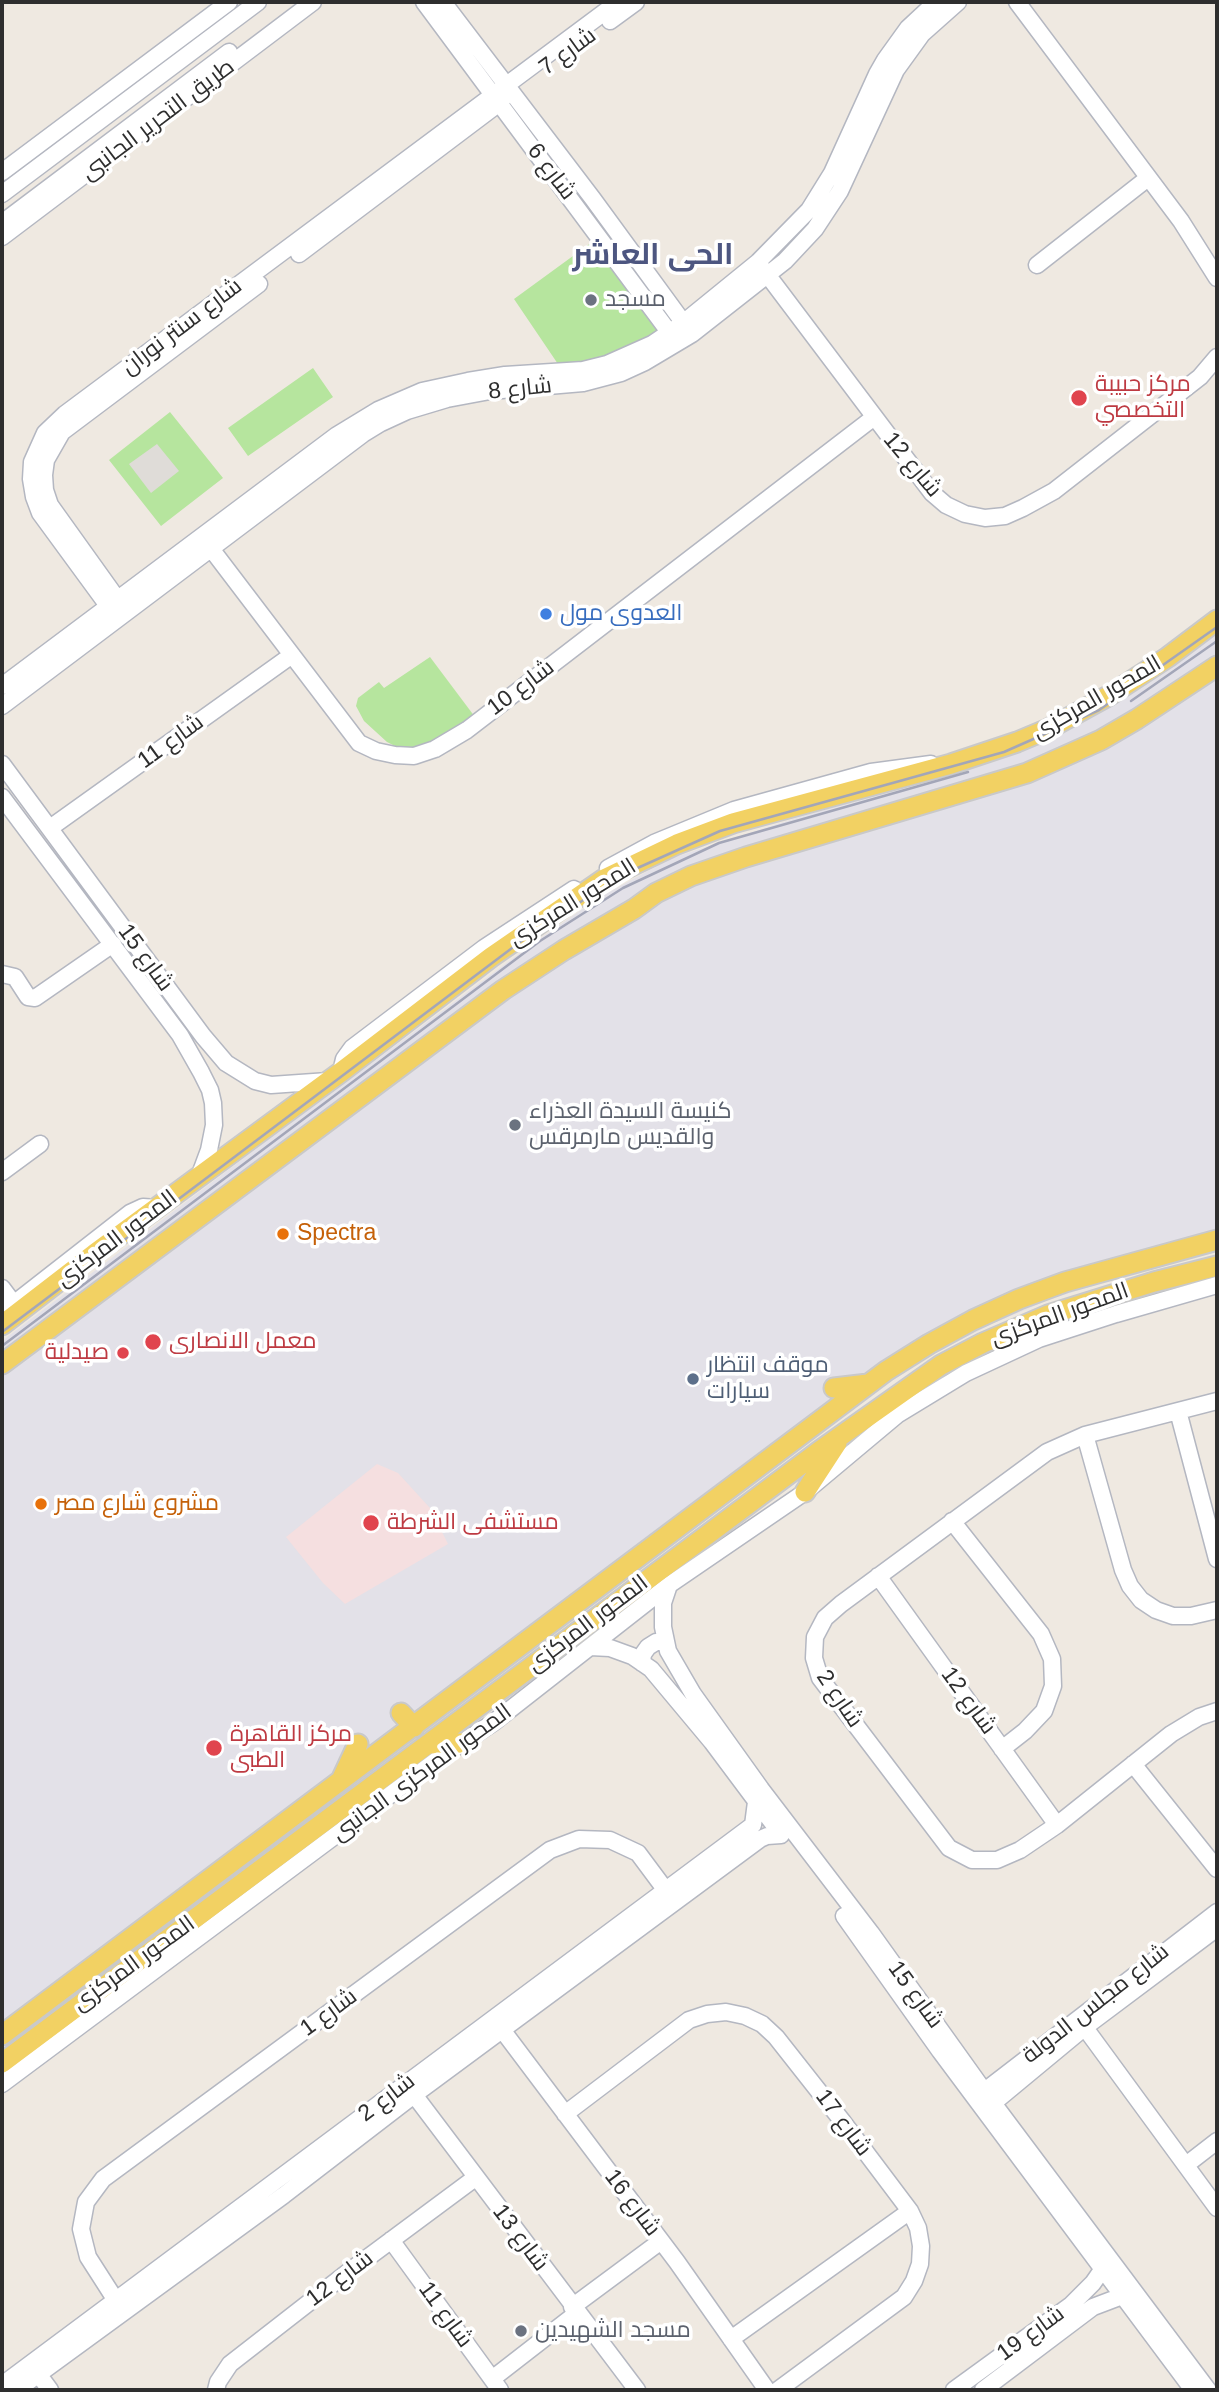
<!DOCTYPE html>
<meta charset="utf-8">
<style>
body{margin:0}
#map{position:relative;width:1219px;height:2392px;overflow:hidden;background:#efe9e1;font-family:Arial,sans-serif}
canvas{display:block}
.frame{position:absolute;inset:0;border:4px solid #2e2e2e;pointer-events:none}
</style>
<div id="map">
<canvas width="1219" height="2392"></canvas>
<div class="frame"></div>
</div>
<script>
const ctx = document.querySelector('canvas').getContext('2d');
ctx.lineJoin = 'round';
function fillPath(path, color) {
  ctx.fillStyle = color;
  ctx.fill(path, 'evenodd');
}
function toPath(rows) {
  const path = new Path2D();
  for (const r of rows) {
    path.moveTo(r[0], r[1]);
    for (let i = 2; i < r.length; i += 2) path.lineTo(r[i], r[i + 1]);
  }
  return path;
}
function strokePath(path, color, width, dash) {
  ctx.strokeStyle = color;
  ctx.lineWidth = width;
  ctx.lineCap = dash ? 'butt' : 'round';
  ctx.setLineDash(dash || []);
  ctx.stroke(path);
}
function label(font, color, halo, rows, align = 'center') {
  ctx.font = font + ' Arial,Cairo,sans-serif';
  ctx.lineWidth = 7;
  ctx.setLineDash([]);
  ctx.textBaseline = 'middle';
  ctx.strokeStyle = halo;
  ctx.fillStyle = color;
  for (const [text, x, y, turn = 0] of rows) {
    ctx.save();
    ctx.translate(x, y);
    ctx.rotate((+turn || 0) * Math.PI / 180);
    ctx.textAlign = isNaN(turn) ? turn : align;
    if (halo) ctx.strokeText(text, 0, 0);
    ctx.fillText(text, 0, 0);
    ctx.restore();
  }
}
const industrial = toPath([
 [1217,612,1217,1252,1127,1275,1051,1299,994,1323,928,1357,875,1392,2,2049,2,1341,269,1139,535,942,600,897,672,858,812,813,947,775,1012,745,1093,701]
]);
const medical = toPath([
 [377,1464,398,1473,430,1508,448,1544,345,1604,323,1583,286,1537]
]);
const green = toPath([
 [599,237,667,330,656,340,562,370,514,299],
 [313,368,333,397,248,456,228,428],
 [170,412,223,478,161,526,109,460],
 [430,657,478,721,462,731,412,751,395,746,387,742,364,721,356,706,358,698,379,682,384,688]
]);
const plaza = toPath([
 [157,444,179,471,151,493,129,464]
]);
const minor = toPath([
 [424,2,675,340],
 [443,2,593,199,688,329],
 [1017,2,1181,221,1217,278],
 [610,21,636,2],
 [2,172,229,2],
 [2,194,258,2],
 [2,223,229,52],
 [2,237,313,2],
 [299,254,502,101],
 [1037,265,1148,178],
 [763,269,932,493,946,505,965,514,985,518,1005,516,1023,508,1054,491,1200,377,1217,357],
 [206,542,359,743,376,751,395,755,414,756,435,749,467,730,873,418],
 [123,607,50,505,45,490,44,475,46,460,62,432,259,284],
 [114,614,40,513,34,497,31,479,32,462,45,433,65,414,618,2],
 [2,686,337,435,378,410,422,391,468,381,505,375,583,370,607,364,652,344,683,323,758,262,809,210,832,173,877,74,885,60,908,28,936,2],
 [2,706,363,434,381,423,407,411,447,399,490,391,583,383,621,373,645,362,692,334,785,261,815,229,840,191,896,70,922,34,958,2],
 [2,764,203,1036,226,1063,255,1081,271,1085,328,1081],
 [2,797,180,1035,201,1072,210,1090,213,1103,214,1125,209,1150,199,1177],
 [50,828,292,655],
 [608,868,654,843,734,810,871,772,931,764],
 [2,974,15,977,28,997,35,998,113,944],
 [341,1072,344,1059,352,1048,484,948,574,889],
 [2,1172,40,1144],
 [2,1288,14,1304],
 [2,1313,130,1213,143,1207,157,1208],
 [1217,1401,1085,1435,1047,1452,841,1604,825,1618,815,1637,814,1658,820,1678,949,1848,972,1860,997,1860,1020,1850,1057,1825,1171,1734,1199,1717,1217,1711],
 [1178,1411,1217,1559],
 [1085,1435,1123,1570,1130,1586,1141,1600,1156,1610,1173,1616,1191,1616,1217,1610],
 [952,1521,1041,1634,1052,1659,1053,1686,1044,1711,1025,1731,1002,1749],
 [878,1576,1057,1825],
 [669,1585,663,1603,663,1627,668,1651,693,1694,761,1789,871,1933,984,2091,1208,2390],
 [590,1647,610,1648,632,1656,651,1669,712,1742,777,1829],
 [642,1663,643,1654,648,1647,656,1642,666,1642],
 [1133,1764,1217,1869],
 [844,1916,940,2051,1193,2390],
 [1080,2021,1217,2208],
 [497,2023,677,2262,767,2390],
 [2,2084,328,1841,441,1757,494,1722,669,1585,805,1492,897,1415,966,1373,1039,1339,1116,1314,1217,1285],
 [409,2088,637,2390],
 [978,2096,1217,1912],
 [986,2109,1085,2027,1217,1928],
 [565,2114,689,2020,707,2014,726,2012,745,2016,762,2024,776,2037,843,2122,910,2211,918,2228,921,2246,920,2264,914,2281,904,2297,778,2390],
 [1186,2165,1217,2141],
 [391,2240,500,2390],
 [572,2307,661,2241],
 [122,2310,88,2257,81,2229,86,2202,103,2179,550,1850,579,1839,610,1840,638,1853,670,1896],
 [731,2339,910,2211],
 [33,2367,50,2390],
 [492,2379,577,2313],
 [2,2385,753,1825,756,1802],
 [17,2390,284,2195,414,2095,760,1839,767,1836,781,1835],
 [216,2390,218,2382,230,2364,343,2276,475,2178],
 [954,2390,1071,2305,1093,2283,1102,2270],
 [983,2390,1093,2307,1122,2296]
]);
const major = toPath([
 [2,1325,94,1254,341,1072,491,957,604,879,677,844,733,823,951,764,1017,742,1048,729,1110,695,1168,657,1217,620],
 [2,1364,503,990,564,950,634,909,656,893,691,876,746,857,1027,773,1101,740,1137,719,1217,666],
 [834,1388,868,1384],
 [805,1492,837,1443],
 [401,1713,414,1727],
 [428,1744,464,1743],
 [342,1778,358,1744],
 [2,2035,886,1371,929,1344,973,1320,1019,1299,1065,1282,1217,1240],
 [2,2063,818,1452,941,1365,983,1343,1048,1315,1154,1282,1217,1266]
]);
const rail = toPath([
 [1131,701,1217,641],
 [2,1332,528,936,622,875,720,831,1004,752,1099,710,1217,627],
 [2,1346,540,941,623,888,719,843,968,772]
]);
const markers = [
 [591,300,7,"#6b7280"],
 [1079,398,9,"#e0444e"],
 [546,614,7,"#3f7fe0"],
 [515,1125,7,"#6b7280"],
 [283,1234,7,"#e8710a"],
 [153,1342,9,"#e0444e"],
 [123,1353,7,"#e0444e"],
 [693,1379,7,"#5c6f8a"],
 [41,1504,7,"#e8710a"],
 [371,1523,9,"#e0444e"],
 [214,1748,9,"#e0444e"],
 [521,2331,7,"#6b7280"]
];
const streetNames = [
 ["شارع 7",568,52,-36],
 ["طريق التحرير الجانبى",158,120,-37],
 ["شارع 6",551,172,53],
 ["شارع سنتر نوران",182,327,-37],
 ["شارع 8",520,389,-6],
 ["شارع 12",912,465,50],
 ["شارع 10",521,688,-37],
 ["المحور المركزى",1097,698,-30],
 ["شارع 11",171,742,-36],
 ["المحور المركزى",573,903,-32],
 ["شارع 15",145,958,54],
 ["المحور المركزى",117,1239,-37],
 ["المحور المركزى",1060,1315,-20],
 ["المحور المركزى",588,1624,-37],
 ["شارع 2",839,1699,56],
 ["شارع 12",968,1701,54],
 ["المحور المركزى الجانبى",422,1773,-36],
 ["المحور المركزى",134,1964,-36],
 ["شارع 15",915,1995,54],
 ["شارع مجلس الدولة",1096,2004,-38],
 ["شارع 1",329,2013,-36],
 ["شارع 2",387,2098,-37],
 ["شارع 17",843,2123,53],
 ["شارع 16",632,2203,53],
 ["شارع 13",520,2238,53],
 ["شارع 12",340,2279,-37],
 ["شارع 11",445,2315,54],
 ["شارع 19",1031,2334,-36]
];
const worshipNames = [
 ["مسجد",605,300],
 ["كنيسة السيدة العذراء",529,1112],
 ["والقديس مارمرقس",529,1138],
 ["مسجد الشهيدين",535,2331]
];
const healthNames = [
 ["مركز حبيبة",1095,385],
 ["التخصصي",1095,411],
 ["معمل الانصارى",169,1342],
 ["صيدلية",109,1353,"right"],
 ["مستشفى الشرطة",387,1523],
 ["مركز القاهرة",230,1735],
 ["الطبى",230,1761]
];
const shopNames = [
 ["العدوى مول",560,614]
];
const foodNames = [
 ["Spectra",297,1234],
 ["مشروع شارع مصر",55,1504]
];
const serviceNames = [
 ["موقف انتظار",707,1366],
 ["سيارات",707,1392]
];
const districtNames = [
 ["الحى العاشر",653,256]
];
fillPath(industrial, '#e3e1e8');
fillPath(medical, '#f5dfe0');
fillPath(green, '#b6e59e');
fillPath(plaza, '#dfdcd8');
strokePath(minor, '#b4b7c1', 19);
strokePath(major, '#c9c9c9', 23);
strokePath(minor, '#fff', 16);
strokePath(major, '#f2d163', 19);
strokePath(rail, '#a3a6b8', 2.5);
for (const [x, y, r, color] of markers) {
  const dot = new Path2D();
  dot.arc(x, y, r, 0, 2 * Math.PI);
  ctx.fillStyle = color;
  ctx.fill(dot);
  strokePath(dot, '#fff', 2.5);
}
label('23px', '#2e2e2e', '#fff', streetNames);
label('23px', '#5b616d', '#fff', worshipNames, 'left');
label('23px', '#be3a42', '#fff', healthNames, 'left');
label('23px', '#366cbe', '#fff', shopNames, 'left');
label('23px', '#c56008', '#fff', foodNames, 'left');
label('23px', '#4e5e75', '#fff', serviceNames, 'left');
label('bold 30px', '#4d5680', '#fff', districtNames);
</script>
